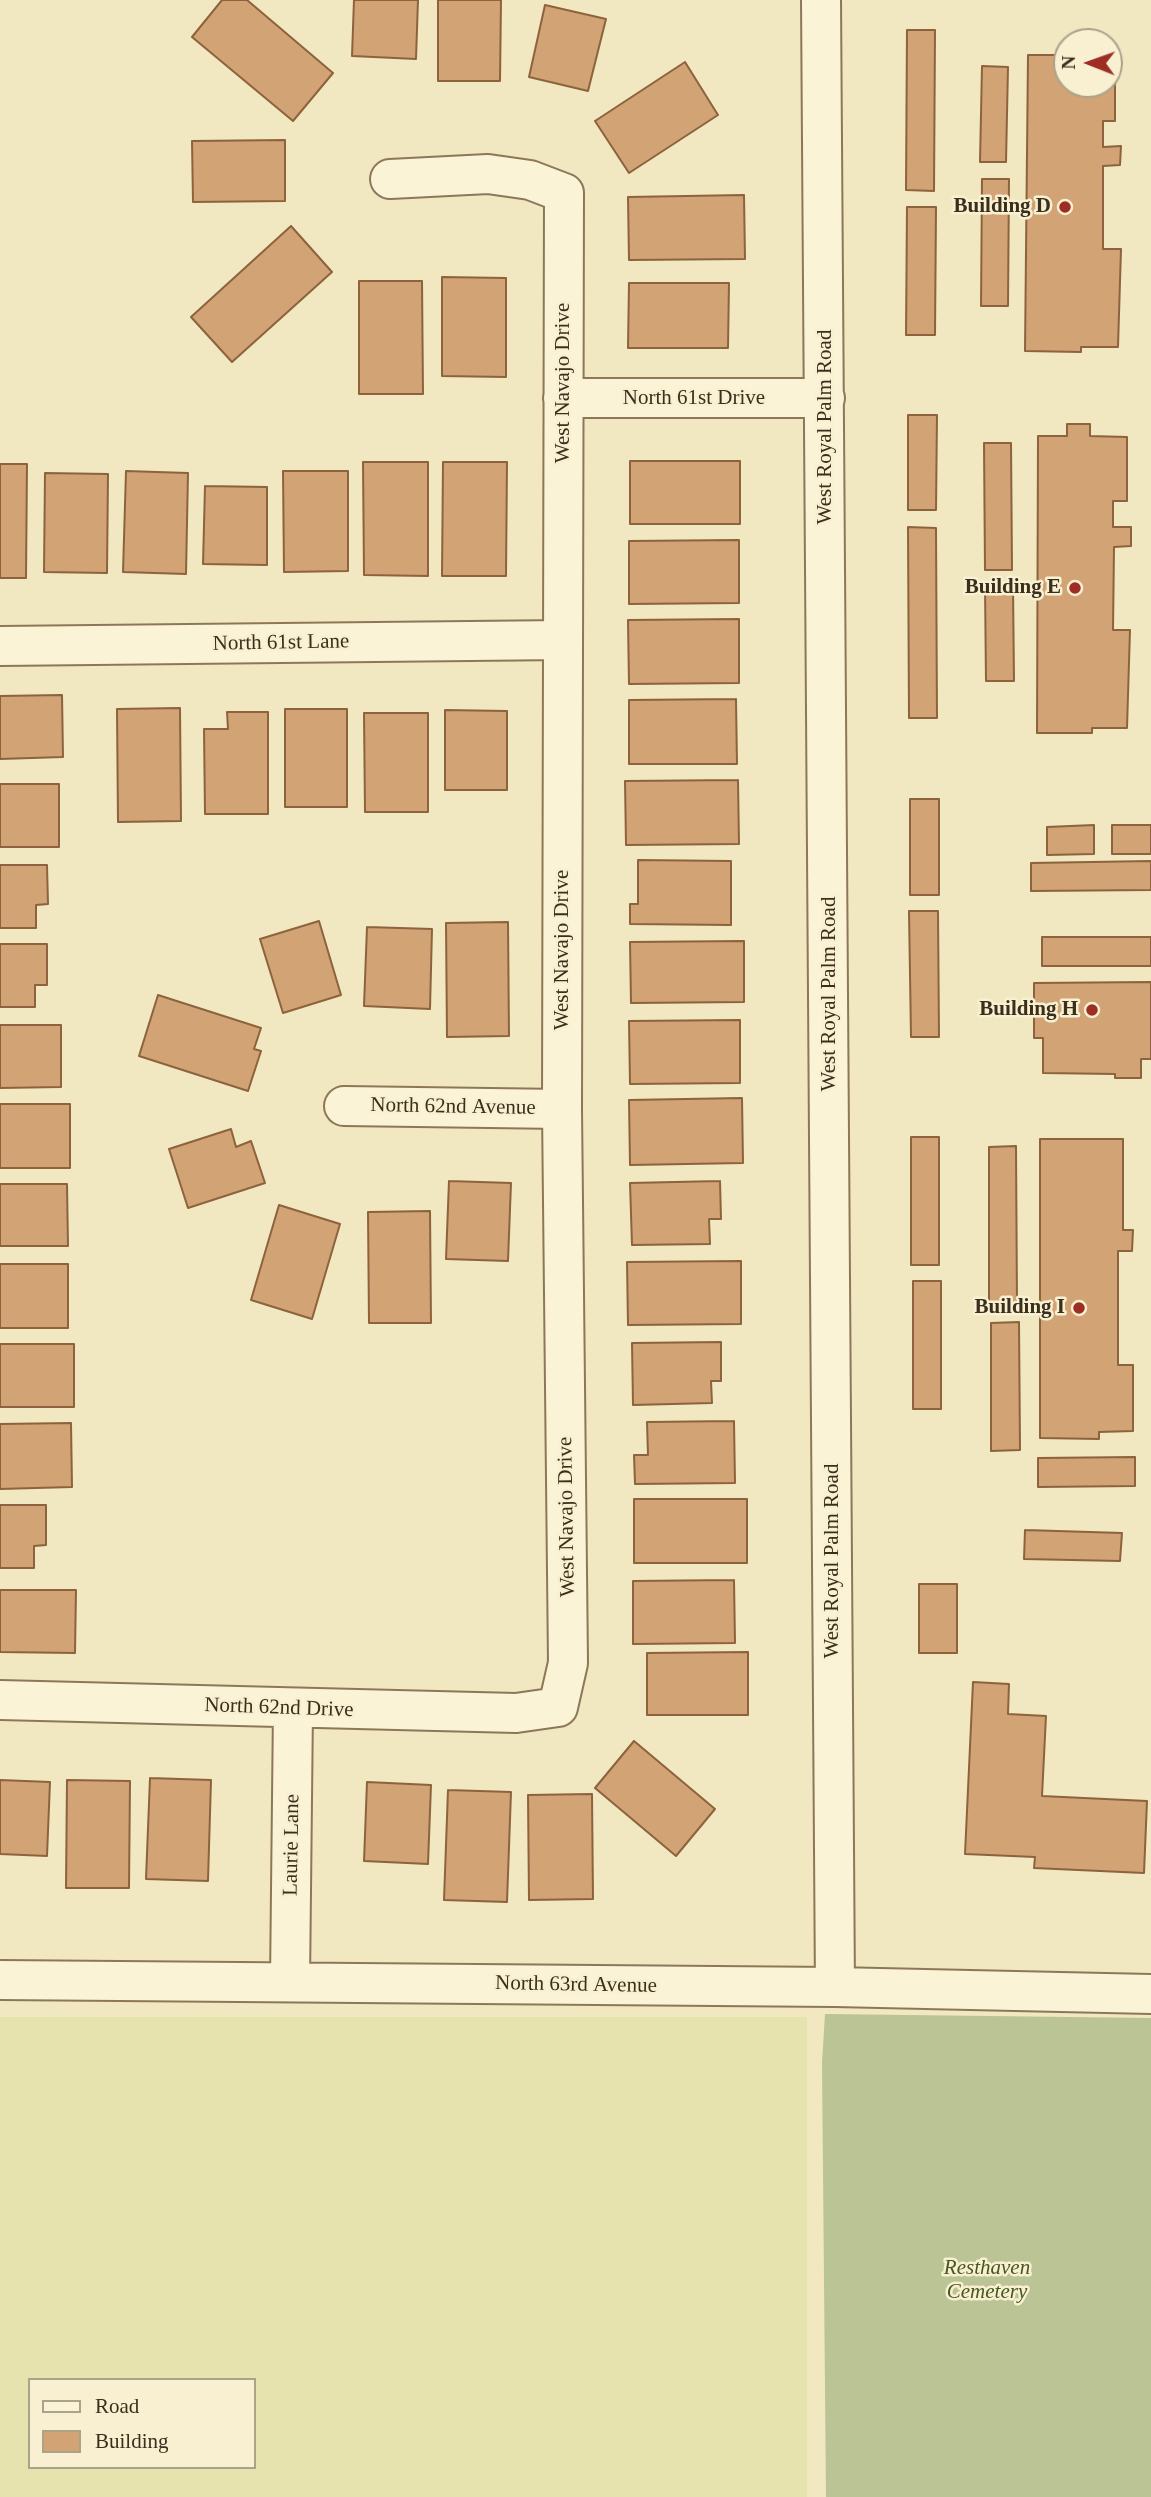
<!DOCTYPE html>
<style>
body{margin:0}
#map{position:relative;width:1151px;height:2497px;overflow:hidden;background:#f1e7c1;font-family:"Times New Roman",serif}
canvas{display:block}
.legend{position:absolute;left:28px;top:2378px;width:228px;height:91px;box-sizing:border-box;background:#f8f0d1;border:2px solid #aca289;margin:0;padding:9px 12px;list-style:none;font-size:21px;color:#3a2e1d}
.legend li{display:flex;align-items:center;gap:14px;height:35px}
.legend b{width:35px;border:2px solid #aca289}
.north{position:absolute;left:1053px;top:28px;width:70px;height:70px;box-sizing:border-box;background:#f8f0d1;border:2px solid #aca289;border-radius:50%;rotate:271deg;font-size:19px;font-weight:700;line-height:28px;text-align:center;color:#3a2e1d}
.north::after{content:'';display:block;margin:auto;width:24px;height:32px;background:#9e2d24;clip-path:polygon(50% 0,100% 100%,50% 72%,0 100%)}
</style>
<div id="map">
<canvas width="1151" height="2497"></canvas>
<ul class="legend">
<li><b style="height:9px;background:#fbf3d5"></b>Road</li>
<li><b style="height:19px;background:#d1a375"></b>Building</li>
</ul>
<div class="north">N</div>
</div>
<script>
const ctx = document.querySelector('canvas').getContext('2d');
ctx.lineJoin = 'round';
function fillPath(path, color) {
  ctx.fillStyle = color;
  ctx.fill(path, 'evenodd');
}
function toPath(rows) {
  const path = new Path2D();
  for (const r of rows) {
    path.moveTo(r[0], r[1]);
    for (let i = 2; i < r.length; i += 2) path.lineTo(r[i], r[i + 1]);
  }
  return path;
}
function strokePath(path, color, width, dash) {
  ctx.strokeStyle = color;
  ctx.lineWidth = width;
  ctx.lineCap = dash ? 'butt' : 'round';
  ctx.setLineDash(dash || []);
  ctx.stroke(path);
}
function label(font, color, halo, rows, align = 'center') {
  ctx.font = font + ' "Times New Roman",serif';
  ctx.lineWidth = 5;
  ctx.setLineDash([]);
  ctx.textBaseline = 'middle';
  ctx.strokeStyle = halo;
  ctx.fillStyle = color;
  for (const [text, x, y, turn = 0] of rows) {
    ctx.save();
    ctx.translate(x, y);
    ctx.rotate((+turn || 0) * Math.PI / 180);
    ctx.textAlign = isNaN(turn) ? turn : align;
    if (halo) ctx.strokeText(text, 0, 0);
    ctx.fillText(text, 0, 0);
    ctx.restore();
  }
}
const farmland = toPath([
 [0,2017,807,2017,807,2497,0,2497],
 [30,2380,254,2380,254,2467,30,2467]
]);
const cemetery = toPath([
 [825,2014,1151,2018,1151,2497,826,2497,822,2063]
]);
const building = toPath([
 [222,0,247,0,333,73,293,121,192,37,222,0],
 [354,0,418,0,416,59,352,56,354,0],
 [438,0,501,0,500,81,438,81,438,0],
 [545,5,606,19,588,91,529,77,545,5],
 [907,30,935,30,934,191,906,190,907,30],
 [1059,51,1067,51,1067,84,1109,84,1109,52,1115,52,1115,121,1103,121,1103,147,1121,146,1120,165,1103,166,1103,249,1121,249,1118,347,1081,347,1081,352,1025,351,1028,55,1059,55,1059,51],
 [685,62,718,115,629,173,595,121,685,62],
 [982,66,1008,67,1006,162,980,162,982,66],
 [285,140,285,201,193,202,192,141,285,140],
 [982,179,1009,179,1008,306,981,306,982,179],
 [744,195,745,259,629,260,628,197,744,195],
 [907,207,936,207,935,335,906,335,907,207],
 [291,226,332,272,232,362,191,317,291,226],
 [442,277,506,278,506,377,442,376,442,277],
 [359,281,422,281,423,394,359,394,359,281],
 [629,283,729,283,728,348,628,348,629,283],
 [908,415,937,415,936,510,908,510,908,415],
 [1067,424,1090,424,1090,436,1127,437,1127,501,1113,501,1113,527,1131,527,1131,546,1114,547,1113,630,1130,630,1127,728,1092,728,1092,733,1037,733,1038,436,1067,436,1067,424],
 [984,443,1011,443,1012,570,985,570,984,443],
 [630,461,740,461,740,524,630,524,630,461],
 [363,462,428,462,428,576,364,575,363,462],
 [443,462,507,462,506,576,442,576,443,462],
 [0,464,27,464,26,578,0,578,0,464],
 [126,471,188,473,186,574,123,572,126,471],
 [283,471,348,471,348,571,284,572,283,471],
 [45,473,108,474,107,573,44,572,45,473],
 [205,486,267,487,267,565,203,564,205,486],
 [908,527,936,528,937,718,909,718,908,527],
 [739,540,739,603,629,604,629,541,739,540],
 [985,587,1013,587,1014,681,986,681,985,587],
 [739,619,739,683,629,684,628,620,739,619],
 [62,695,63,757,0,759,0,696,62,695],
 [736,699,737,764,629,764,629,700,736,699],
 [180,708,181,821,118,822,117,709,180,708],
 [285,709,347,709,347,807,285,807,285,709],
 [445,710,507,711,507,790,445,790,445,710],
 [227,712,268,712,268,814,205,814,204,729,228,729,227,712],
 [364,713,428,713,428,812,365,812,364,713],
 [738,780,739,844,626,845,625,781,738,780],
 [0,784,59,784,59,847,0,847,0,784],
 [910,799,939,799,939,895,910,895,910,799],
 [1094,825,1094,854,1047,855,1047,827,1094,825],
 [1112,825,1151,825,1151,854,1112,854,1112,825],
 [638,860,731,861,731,925,630,924,630,904,638,904,638,860],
 [1151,861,1151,890,1031,891,1031,863,1151,861],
 [0,865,47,865,48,904,36,905,36,928,0,928,0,865],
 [909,911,938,911,939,1037,911,1037,909,911],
 [319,921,341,995,283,1013,260,939,319,921],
 [508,922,509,1036,447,1037,446,923,508,922],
 [367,927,432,929,430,1009,364,1006,367,927],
 [1042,937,1151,937,1151,966,1042,966,1042,937],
 [744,941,744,1002,631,1003,630,942,744,941],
 [0,944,47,944,47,985,35,985,35,1007,0,1007,0,944],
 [1151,982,1151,1059,1141,1059,1141,1078,1115,1078,1115,1074,1043,1073,1043,1038,1034,1038,1034,983,1151,982],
 [158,995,261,1028,254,1049,261,1051,248,1091,139,1056,158,995],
 [740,1020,740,1083,630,1084,629,1021,740,1020],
 [0,1025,61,1025,61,1087,0,1088,0,1025],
 [742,1098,743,1163,630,1165,629,1100,742,1098],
 [0,1104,70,1104,70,1168,0,1168,0,1104],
 [231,1129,236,1147,251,1141,265,1183,188,1208,169,1149,231,1129],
 [911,1137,939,1137,939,1265,911,1265,911,1137],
 [1040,1139,1123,1139,1123,1230,1133,1230,1132,1251,1118,1251,1118,1365,1133,1365,1133,1431,1099,1432,1099,1439,1040,1438,1040,1139],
 [1016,1146,1017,1305,989,1305,989,1147,1016,1146],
 [449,1181,511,1183,508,1261,446,1259,449,1181],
 [720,1181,721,1219,709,1219,710,1244,632,1245,630,1183,720,1181],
 [0,1184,67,1184,68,1246,0,1246,0,1184],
 [279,1205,340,1224,312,1319,251,1300,279,1205],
 [430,1211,431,1323,369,1323,368,1212,430,1211],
 [741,1261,741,1324,628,1325,627,1262,741,1261],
 [0,1264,68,1264,68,1328,0,1328,0,1264],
 [913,1281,941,1281,941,1409,913,1409,913,1281],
 [1019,1322,1020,1450,991,1451,991,1323,1019,1322],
 [721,1342,721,1381,711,1381,712,1403,633,1405,632,1343,721,1342],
 [0,1344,74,1344,74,1407,0,1407,0,1344],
 [734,1421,735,1483,635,1484,634,1455,648,1455,647,1422,734,1421],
 [71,1423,72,1487,0,1489,0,1424,71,1423],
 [1135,1457,1135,1486,1038,1487,1038,1458,1135,1457],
 [634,1499,747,1499,747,1563,634,1563,634,1499],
 [0,1505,46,1505,46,1545,34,1546,34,1568,0,1568,0,1505],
 [1025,1530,1122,1533,1120,1561,1024,1559,1025,1530],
 [734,1580,735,1643,633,1644,633,1581,734,1580],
 [919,1584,957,1584,957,1653,919,1653,919,1584],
 [0,1590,76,1590,75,1653,0,1652,0,1590],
 [748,1652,748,1715,647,1715,647,1653,748,1652],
 [973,1682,1009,1684,1008,1714,1046,1716,1042,1796,1147,1801,1144,1873,1034,1868,1035,1857,965,1854,973,1682],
 [634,1741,715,1809,676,1856,595,1788,634,1741],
 [150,1778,211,1780,208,1881,146,1879,150,1778],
 [0,1780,50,1782,47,1856,0,1854,0,1780],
 [67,1780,130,1781,129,1888,66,1888,67,1780],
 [367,1782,431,1785,428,1864,364,1861,367,1782],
 [448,1790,511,1792,507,1902,444,1900,448,1790],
 [592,1794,593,1899,529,1900,528,1795,592,1794]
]);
const minor = toPath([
 [821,0,835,1987],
 [563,398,825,398],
 [0,646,563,640],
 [344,1106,562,1109],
 [0,1700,516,1713,558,1707,568,1663,562,1109,564,193,530,180,488,174,390,179],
 [0,1980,835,1987,1151,1994],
 [290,1982,293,1708]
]);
const markers = [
 [1065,207,7,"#9e2d24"],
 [1075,588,7,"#9e2d24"],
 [1092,1010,7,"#9e2d24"],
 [1079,1308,7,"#9e2d24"]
];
const poiNames = [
 ["Building D",1051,207],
 ["Building E",1061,588],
 ["Building H",1078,1010],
 ["Building I",1065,1308]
];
const streetNames = [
 ["West Navajo Drive",563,383,-90],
 ["North 61st Drive",694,398],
 ["West Royal Palm Road",825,427,-90],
 ["North 61st Lane",281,643,-1],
 ["West Navajo Drive",562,950,-90],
 ["West Royal Palm Road",829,994,-90],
 ["North 62nd Avenue",453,1107,1],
 ["West Navajo Drive",567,1517,-91],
 ["West Royal Palm Road",832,1561,-90],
 ["North 62nd Drive",279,1708,2],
 ["Laurie Lane",292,1845,-89],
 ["North 63rd Avenue",576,1985,1]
];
const parkNames = [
 ["Resthaven",987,2268],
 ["Cemetery",987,2292]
];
fillPath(farmland, '#e7e3ae');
fillPath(cemetery, '#bac494');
fillPath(building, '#d1a375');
strokePath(building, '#8c633c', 2);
strokePath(minor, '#8c7858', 42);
strokePath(minor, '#fbf3d5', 38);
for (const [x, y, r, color] of markers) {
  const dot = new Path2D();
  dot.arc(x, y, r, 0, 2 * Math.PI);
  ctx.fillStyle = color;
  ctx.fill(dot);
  strokePath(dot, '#f8f0d1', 2.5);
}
label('bold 21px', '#3a2e1d', '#f8f0d1', poiNames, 'right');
label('21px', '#3a2e1d', '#f8f0d1', streetNames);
label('italic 21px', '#465822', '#f8f0d1', parkNames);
</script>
